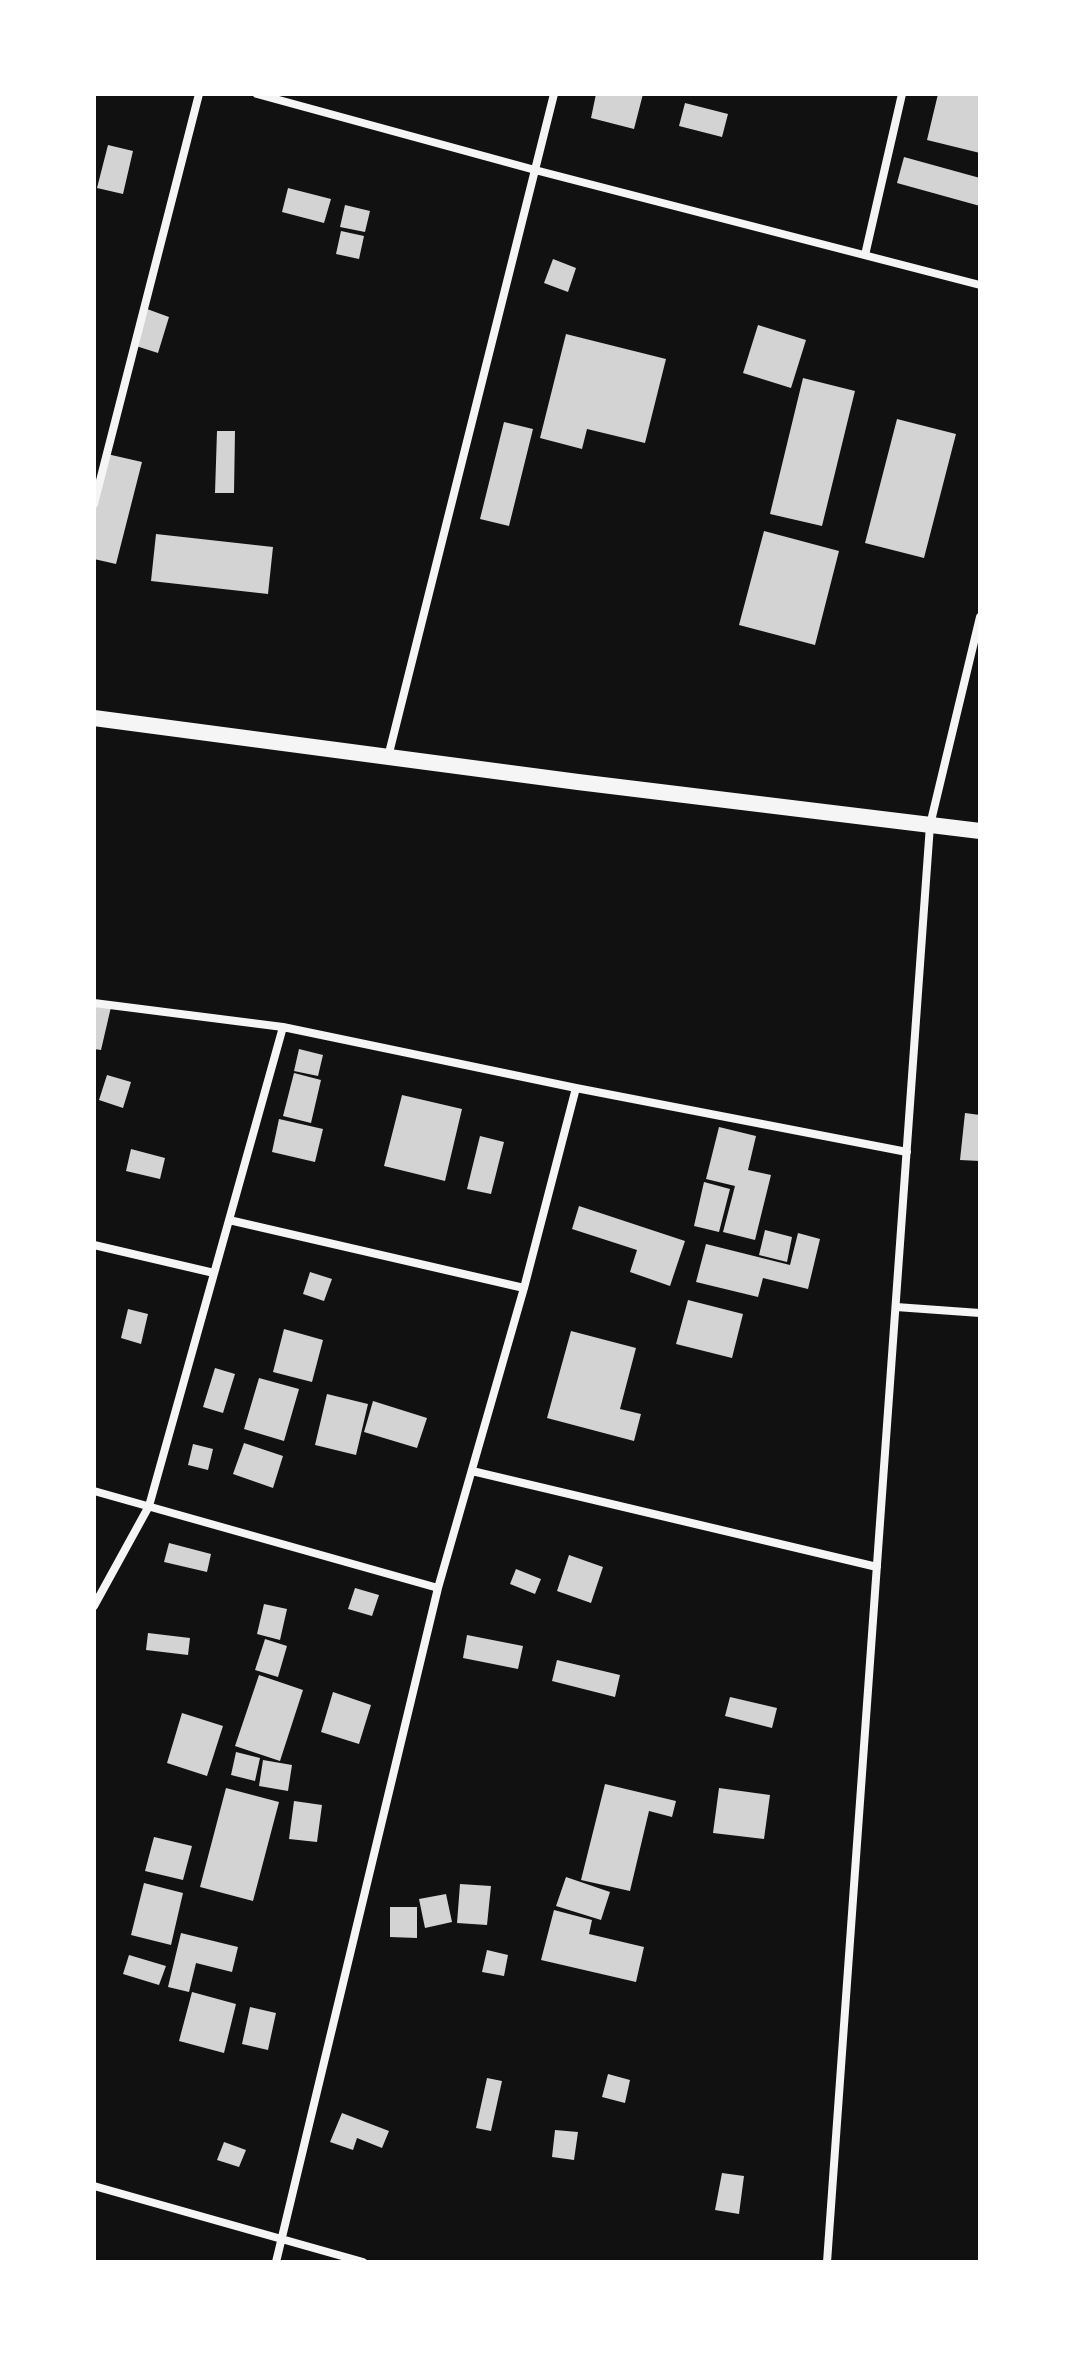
<!DOCTYPE html>
<style>
body{margin:0}
#map{position:relative;width:1074px;height:2356px;overflow:hidden;background:#111;font-family:Merriweather,serif}
canvas{display:block}
.frame{position:absolute;inset:0;border:96px solid #fff;pointer-events:none}
</style>
<div id="map">
<canvas width="1074" height="2356"></canvas>
<div class="frame"></div>
</div>
<script>
const ctx = document.querySelector('canvas').getContext('2d');
ctx.lineJoin = 'round';
function fillPath(path, color) {
  ctx.fillStyle = color;
  ctx.fill(path, 'evenodd');
}
function toPath(rows) {
  const path = new Path2D();
  for (const r of rows) {
    path.moveTo(r[0], r[1]);
    for (let i = 2; i < r.length; i += 2) path.lineTo(r[i], r[i + 1]);
  }
  return path;
}
function strokePath(path, color, width, dash) {
  ctx.strokeStyle = color;
  ctx.lineWidth = width;
  ctx.lineCap = dash ? 'butt' : 'round';
  ctx.setLineDash(dash || []);
  ctx.stroke(path);
}
const building = toPath([
 [596,94,643,94,634,129,591,118],
 [938,94,980,94,980,153,927,140],
 [685,103,728,114,722,137,679,126],
 [108,145,133,151,123,194,97,188],
 [904,157,980,178,980,206,897,183],
 [288,188,331,199,324,223,282,212],
 [345,205,370,211,365,232,340,227],
 [341,231,364,236,359,259,336,254],
 [553,259,576,268,568,292,544,283],
 [147,309,169,317,158,353,136,346],
 [758,325,806,340,791,388,743,373],
 [566,334,666,359,645,443,587,429,582,449,540,438],
 [803,378,855,391,822,526,770,514],
 [897,419,956,434,924,558,865,543],
 [504,422,533,429,509,526,480,519],
 [217,431,235,431,234,493,215,493],
 [107,454,142,462,116,564,94,559,94,504],
 [764,531,839,551,815,645,739,625],
 [156,534,273,547,268,594,151,581],
 [94,1003,111,1007,101,1050,94,1049],
 [299,1049,323,1055,318,1076,294,1071],
 [294,1073,321,1080,311,1123,283,1116],
 [107,1075,131,1082,123,1108,99,1100],
 [402,1095,462,1109,445,1181,384,1166],
 [965,1113,980,1115,980,1161,960,1160],
 [279,1119,323,1129,315,1162,272,1152],
 [719,1127,756,1136,748,1170,771,1175,755,1240,723,1232,735,1186,706,1179],
 [480,1136,504,1142,491,1194,467,1189],
 [131,1149,165,1158,160,1179,126,1171],
 [704,1182,730,1189,719,1232,694,1226],
 [579,1206,685,1241,670,1286,630,1272,637,1250,572,1229],
 [765,1230,792,1237,787,1262,759,1255],
 [798,1233,820,1239,808,1289,763,1278,758,1297,696,1282,706,1244,790,1265],
 [310,1272,332,1279,324,1301,303,1294],
 [688,1300,743,1314,732,1358,676,1344],
 [128,1309,148,1314,141,1344,121,1338],
 [284,1329,323,1340,312,1382,273,1372],
 [571,1331,636,1348,620,1409,641,1414,634,1441,547,1418],
 [215,1368,235,1374,223,1413,203,1407],
 [259,1378,299,1389,284,1441,244,1429],
 [327,1394,368,1404,356,1455,315,1445],
 [373,1401,427,1418,417,1448,364,1432],
 [244,1443,283,1456,273,1488,233,1474],
 [193,1444,213,1449,208,1470,188,1465],
 [169,1543,211,1554,207,1572,164,1562],
 [569,1555,603,1567,591,1603,557,1591],
 [516,1569,541,1579,535,1594,510,1584],
 [355,1588,379,1595,372,1616,348,1609],
 [264,1604,287,1609,280,1640,257,1634],
 [148,1633,190,1638,188,1655,146,1650],
 [467,1635,523,1646,518,1669,463,1658],
 [265,1639,287,1646,278,1677,255,1670],
 [557,1660,620,1675,615,1697,552,1681],
 [259,1675,303,1690,280,1761,235,1746],
 [333,1692,371,1705,359,1744,321,1732],
 [730,1697,777,1708,772,1728,725,1716],
 [182,1713,223,1726,207,1776,167,1763],
 [236,1752,260,1758,255,1781,231,1775],
 [263,1760,292,1765,288,1791,259,1786],
 [605,1784,676,1801,672,1817,649,1811,630,1891,581,1880],
 [226,1788,279,1802,253,1901,200,1887],
 [719,1788,770,1795,764,1839,713,1833],
 [294,1801,322,1805,317,1842,289,1839],
 [154,1837,192,1846,183,1880,145,1871],
 [566,1877,610,1892,601,1920,556,1906],
 [144,1883,183,1893,171,1945,131,1935],
 [460,1884,491,1886,487,1925,457,1923],
 [446,1894,452,1922,425,1928,419,1899],
 [390,1907,417,1907,417,1938,390,1937],
 [554,1910,592,1920,589,1934,644,1947,636,1982,541,1960],
 [181,1933,238,1947,232,1972,196,1963,189,1992,168,1987],
 [487,1950,508,1955,504,1976,482,1972],
 [129,1955,166,1966,159,1985,123,1974],
 [192,1992,236,2004,224,2053,179,2041],
 [250,2007,276,2013,268,2050,242,2044],
 [608,2074,630,2080,625,2103,602,2097],
 [487,2078,502,2081,491,2131,476,2128],
 [342,2113,389,2131,382,2148,357,2138,353,2150,330,2142],
 [555,2130,578,2132,574,2160,552,2157],
 [224,2142,246,2150,239,2167,217,2160],
 [722,2173,744,2176,739,2214,715,2210]
]);
const minor = toPath([
 [257,94,535,170,980,285],
 [865,255,902,94],
 [94,504,199,94],
 [388,757,554,94],
 [94,1003,283,1027,576,1088,907,1152],
 [229,1220,524,1288],
 [94,1245,214,1273],
 [896,1307,980,1313],
 [472,1471,877,1567],
 [94,1491,438,1588],
 [94,1606,149,1506,283,1027],
 [94,2186,363,2262],
 [276,2262,438,1588,524,1288,576,1088],
 [827,2262,930,825,980,617]
]);
const secondary = toPath([
 [94,718,578,782,980,831]
]);
fillPath(building, '#d3d3d3');
strokePath(minor, '#f5f5f5', 8);
strokePath(secondary, '#f5f5f5', 16);
</script>
